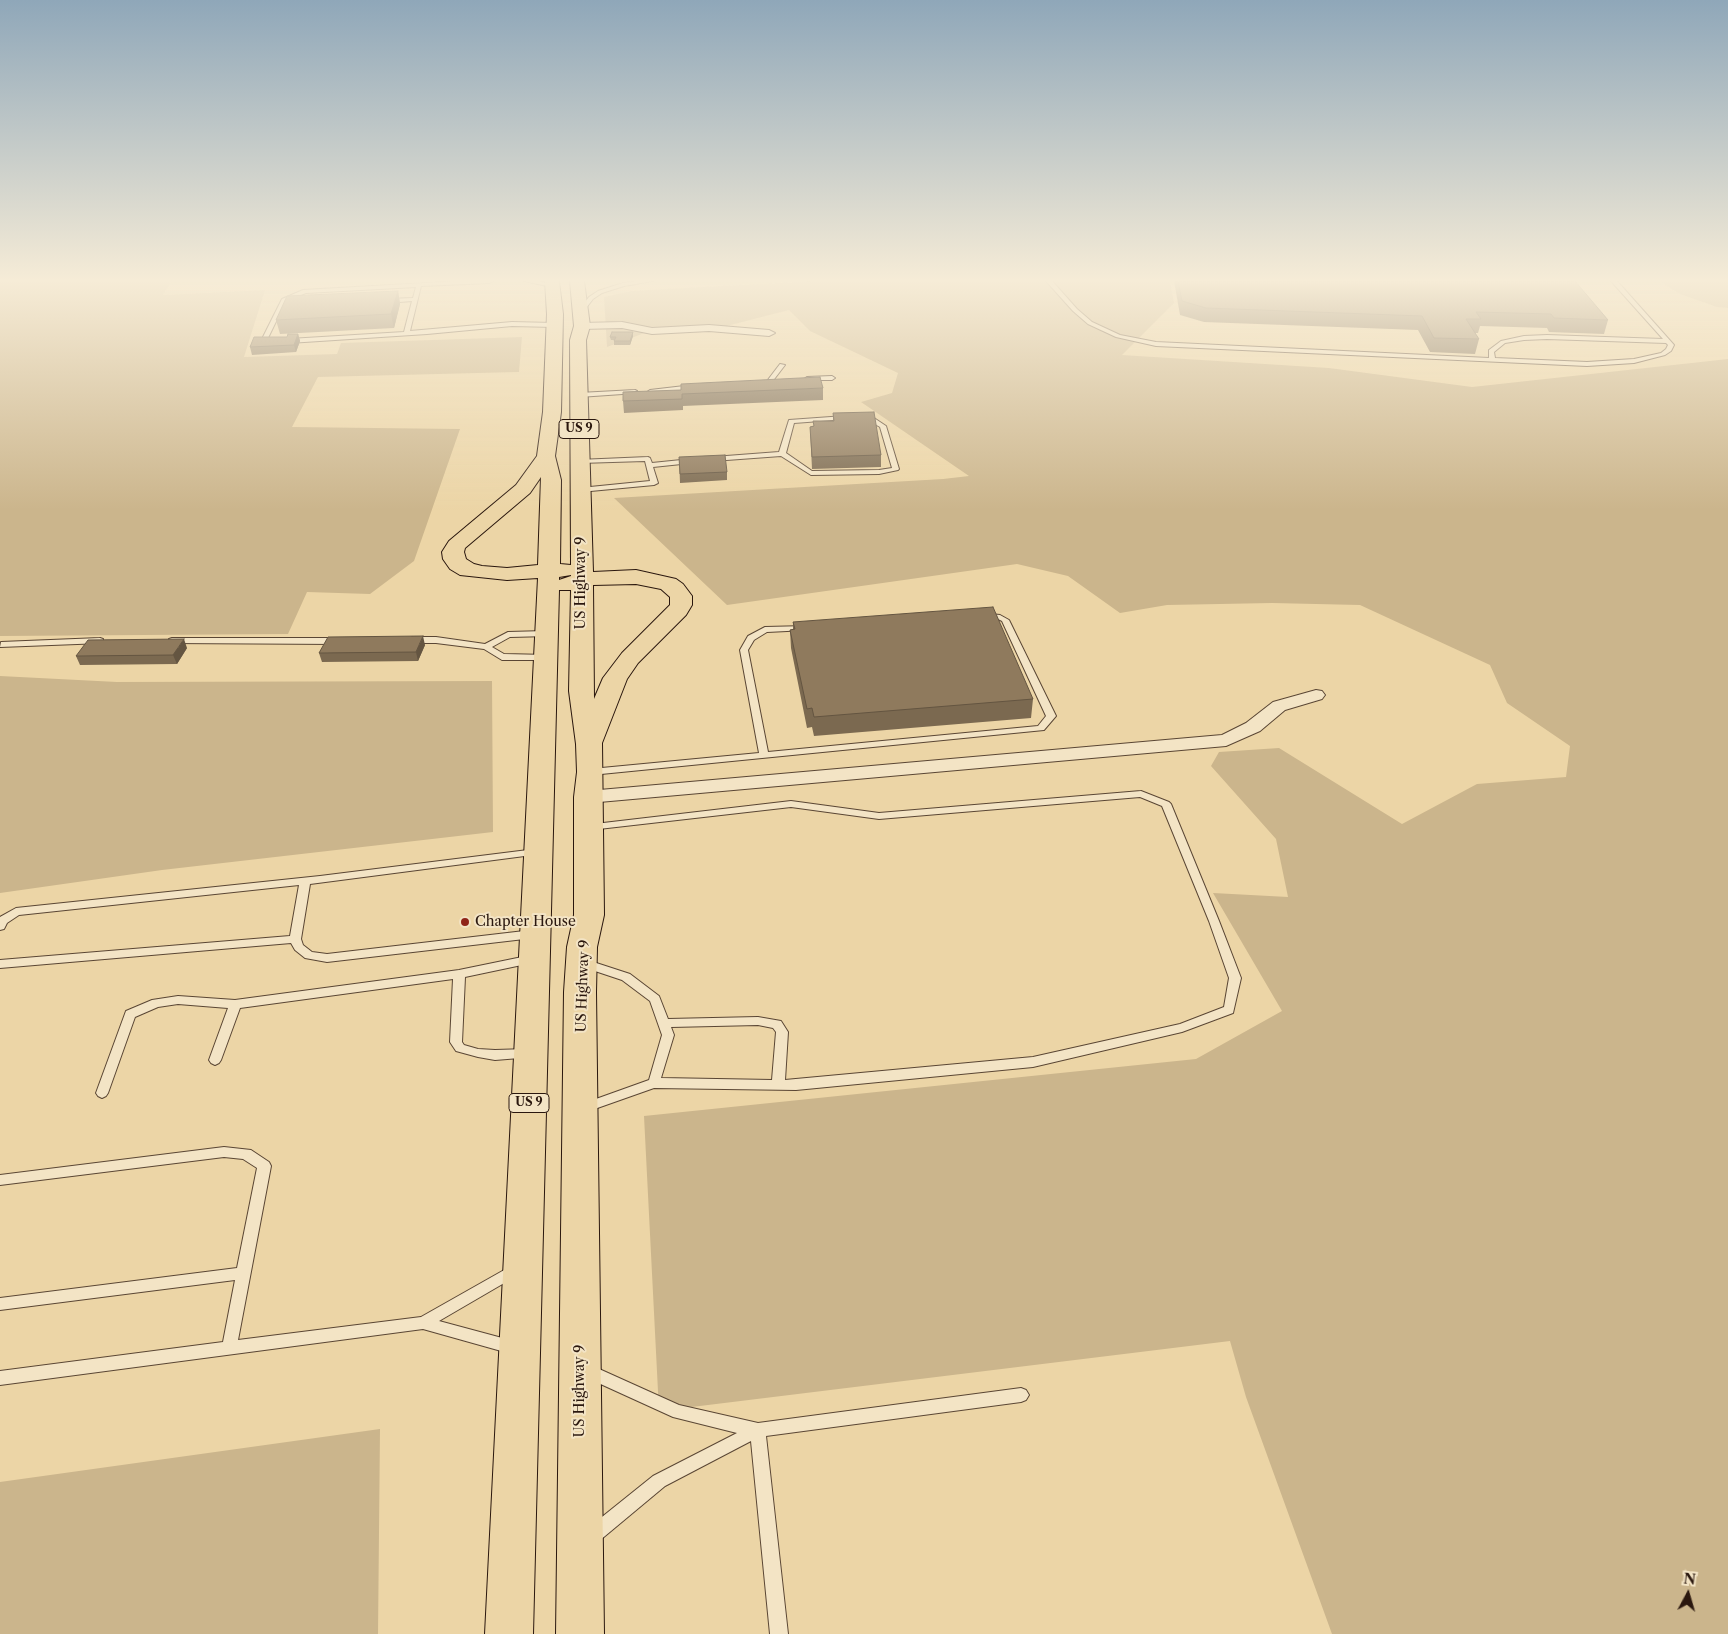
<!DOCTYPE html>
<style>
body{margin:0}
#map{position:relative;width:1728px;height:1634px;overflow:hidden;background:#ecd5a6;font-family:"Libre Caslon Text",serif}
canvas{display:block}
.north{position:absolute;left:1663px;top:1569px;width:50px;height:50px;-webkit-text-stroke:4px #f3e4c5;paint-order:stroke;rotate:6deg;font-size:14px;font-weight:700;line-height:20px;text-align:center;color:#2a170e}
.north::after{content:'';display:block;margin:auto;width:18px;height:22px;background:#2a170e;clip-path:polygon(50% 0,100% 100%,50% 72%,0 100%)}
</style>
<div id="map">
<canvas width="1728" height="1634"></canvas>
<div class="north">N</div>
</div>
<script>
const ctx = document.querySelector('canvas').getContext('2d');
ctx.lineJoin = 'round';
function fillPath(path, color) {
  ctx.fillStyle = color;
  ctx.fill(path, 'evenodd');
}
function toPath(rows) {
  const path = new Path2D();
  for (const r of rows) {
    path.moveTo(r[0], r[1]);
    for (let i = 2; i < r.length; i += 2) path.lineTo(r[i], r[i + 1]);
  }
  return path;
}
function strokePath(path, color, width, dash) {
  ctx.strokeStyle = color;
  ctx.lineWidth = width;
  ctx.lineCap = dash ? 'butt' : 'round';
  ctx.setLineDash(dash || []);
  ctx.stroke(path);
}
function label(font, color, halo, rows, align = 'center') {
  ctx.font = font + ' "Libre Caslon Text",serif';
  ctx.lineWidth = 4;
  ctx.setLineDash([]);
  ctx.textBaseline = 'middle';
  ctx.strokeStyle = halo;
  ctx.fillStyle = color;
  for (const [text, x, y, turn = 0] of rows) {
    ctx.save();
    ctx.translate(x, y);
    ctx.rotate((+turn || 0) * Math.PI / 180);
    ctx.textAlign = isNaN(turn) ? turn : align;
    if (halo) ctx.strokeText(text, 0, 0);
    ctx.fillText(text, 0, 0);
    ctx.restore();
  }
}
const green = toPath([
 [0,281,174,281,171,282,163,295,265,290,244,357,337,354,341,343,522,337,519,372,318,377,292,427,460,429,414,561,370,594,307,592,288,634,0,636],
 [814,281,1170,281,1174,303,1122,355,1329,368,1472,387,1728,359,1728,1634,1332,1634,1246,1397,1230,1341,659,1411,644,1116,1196,1059,1282,1011,1213,893,1288,897,1276,839,1211,766,1219,752,1279,748,1402,824,1477,784,1566,777,1570,746,1507,703,1490,665,1360,605,1272,603,1167,605,1120,613,1068,576,1017,564,727,605,614,498,943,479,969,476,861,402,892,393,898,373,810,331,789,310,715,329,650,331,607,347,604,297,631,291],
 [1659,281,1728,281,1728,308,1717,307,1680,294],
 [0,676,117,682,492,681,493,832,162,870,0,893],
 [380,1429,378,1634,0,1634,0,1482]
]);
const lane = toPath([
 [460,281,493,281,490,283,421,286,410,331,512,322,554,323,557,325,554,327,512,326,427,334,289,343,268,343,262,339,282,299,303,290,460,281],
 [416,287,413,298,387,299,384,301,387,303,412,301,404,332,289,339,268,338,286,301,306,293,416,287],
 [524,281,537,281,555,285,552,287,524,281],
 [639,281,653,281,624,286,602,293,593,299,583,312,578,311,589,297,598,291,623,283,639,281],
 [1046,281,1052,281,1077,309,1092,322,1120,335,1156,342,1489,358,1489,350,1501,341,1524,336,1547,335,1663,339,1611,281,1617,281,1674,345,1671,351,1665,355,1634,363,1587,366,1156,346,1116,337,1088,324,1073,311,1046,281],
 [1547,339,1666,343,1668,345,1666,349,1661,353,1634,359,1587,362,1495,358,1494,352,1505,343,1524,340,1547,339],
 [780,364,785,365,772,382,768,382,767,381,780,364],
 [807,377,832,376,835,378,832,380,805,380,804,379,807,377],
 [693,385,696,387,695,388,650,394,647,392,650,390,693,385],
 [635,390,637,391,637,393,579,397,576,395,579,393,635,390],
 [868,414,886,426,899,469,898,470,879,474,811,475,781,456,713,461,710,459,713,457,779,452,789,420,845,416,848,418,847,419,794,423,786,453,812,471,879,470,892,468,880,427,861,416,868,414],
 [648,457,650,458,652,463,691,459,694,461,691,463,653,467,658,483,654,485,580,492,576,490,580,488,650,481,645,461,580,463,578,462,578,460,648,457],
 [980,613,1000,615,1009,620,1056,716,1044,730,591,775,586,772,591,769,759,753,740,650,748,636,765,627,807,626,811,628,807,630,767,632,754,640,748,650,768,752,1038,726,1046,716,1002,621,998,619,980,617,980,613],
 [546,631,549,632,549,636,510,637,492,647,504,654,548,655,549,657,548,659,545,660,502,660,484,649,436,643,412,643,408,640,412,637,436,637,485,644,508,632,546,631],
 [100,638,103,639,103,643,0,647,1,642,100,638],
 [172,638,338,638,342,641,338,644,169,643,169,639,172,638],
 [1141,791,1169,802,1171,804,1219,921,1241,978,1233,1013,1182,1032,1033,1067,796,1090,654,1088,586,1112,582,1110,580,1107,582,1104,649,1080,662,1035,650,1001,622,980,580,966,578,963,580,960,584,959,630,974,659,996,668,1019,758,1017,781,1021,788,1032,785,1080,1033,1057,1180,1024,1224,1007,1229,978,1209,921,1162,806,1140,797,879,819,791,807,590,830,586,829,585,827,586,825,791,801,879,813,1141,791],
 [758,1025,773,1028,776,1032,772,1080,661,1078,674,1035,671,1027,758,1025],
 [536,849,540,850,541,852,540,854,310,884,301,939,303,945,312,952,327,954,533,930,537,931,539,934,537,937,533,938,327,962,305,958,295,950,291,943,0,968,0,960,290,936,299,885,19,915,7,923,4,929,0,930,0,917,16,908,320,876,536,849],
 [532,955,536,956,538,959,536,962,465,977,462,1042,464,1045,478,1049,495,1050,528,1049,532,1051,534,1054,532,1057,495,1060,478,1057,456,1051,450,1042,453,979,240,1008,221,1060,219,1063,215,1065,211,1063,209,1060,228,1008,178,1004,158,1007,135,1017,108,1093,106,1096,102,1098,98,1096,96,1093,126,1011,152,1000,178,996,235,1000,459,970,532,955],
 [224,1147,251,1150,269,1162,271,1166,238,1340,421,1317,513,1265,518,1267,520,1271,518,1275,439,1321,517,1342,519,1347,517,1352,512,1354,423,1329,0,1385,0,1371,223,1342,235,1280,0,1310,0,1298,237,1268,257,1168,243,1159,224,1157,0,1185,0,1175,224,1147],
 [588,1364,679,1405,758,1423,1021,1388,1026,1390,1029,1395,1026,1400,1021,1402,766,1436,788,1634,770,1634,751,1441,665,1486,599,1541,593,1543,587,1541,585,1535,587,1529,653,1476,737,1433,673,1417,583,1376,581,1371,583,1366,588,1364]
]);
const street = toPath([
 [622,322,652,328,709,325,769,330,775,333,769,336,709,331,652,334,622,328,582,329,576,326,582,323,622,322],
 [1316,690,1322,691,1325,695,1322,699,1285,710,1260,731,1226,746,588,803,581,801,578,797,581,793,588,791,1222,735,1246,723,1273,702,1316,690]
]);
const highway = toPath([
 [545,281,559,281,563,314,561,412,555,456,561,480,560,564,571,565,570,340,574,326,570,281,584,281,590,326,586,340,593,572,636,570,676,579,683,584,692,596,692,605,686,615,638,663,627,679,602,743,604,915,597,947,596,992,604,1634,556,1634,564,992,567,947,574,915,574,797,577,772,576,744,569,691,571,590,559,590,533,1634,485,1634,538,578,507,580,460,575,450,569,443,559,442,552,449,541,516,485,537,456,543,412,547,314,545,281],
 [541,477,538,565,507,568,482,566,474,564,466,559,464,552,465,548,530,493,541,477],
 [571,575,571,576,559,580,559,577,571,575],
 [636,584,661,589,670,597,670,605,622,653,603,678,594,699,593,585,636,584]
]);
const wall = toPath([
 [1174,281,1575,281,1608,320,1604,334,1549,332,1547,328,1480,326,1478,333,1475,333,1479,339,1475,354,1430,352,1418,330,1204,322,1180,315],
 [398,291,400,304,394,328,280,334,276,320],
 [298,334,300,341,296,352,252,355,250,347],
 [633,336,630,345,614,345,614,340,611,340,610,337],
 [823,388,823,400,683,406,683,410,624,413,623,401,623,392],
 [833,413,881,455,881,467,812,469,810,427,813,426,833,421],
 [679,457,727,472,727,480,680,483],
 [793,622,1033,699,1031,718,814,736,812,727,807,728,791,648,790,630,793,629],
 [425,645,418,661,322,662,319,653],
 [187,648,177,664,80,665,76,656]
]);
const shadedWall = toPath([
 [398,291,400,304,394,328,391,314],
 [633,332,633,336,630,345,630,341],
 [298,334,300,341,296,352,294,345],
 [423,636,425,645,418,661,416,652],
 [184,639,187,648,177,664,173,655]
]);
const building = toPath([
 [1178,281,1575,281,1608,320,1554,318,1551,314,1476,312,1481,319,1466,319,1479,339,1434,338,1422,316,1206,308,1182,301,1178,281],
 [398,291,391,314,276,320,287,296,398,291],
 [612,332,633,332,630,341,614,341,616,337,610,337,612,332],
 [288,334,298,334,294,345,250,347,254,337,287,337,288,334],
 [820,377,823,388,682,394,682,399,623,401,623,392,681,390,681,384,820,377],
 [874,412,881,455,812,457,810,427,814,426,813,421,834,421,833,413,874,412],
 [725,455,727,472,680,474,679,457,725,455],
 [993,607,1033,699,814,717,812,708,807,709,790,630,795,629,793,622,993,607],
 [423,636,416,652,319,653,328,637,423,636],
 [184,639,173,655,76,656,88,640,184,639]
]);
const markers = [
 [465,922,5,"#8f2418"]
];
const shields = [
 [579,429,40],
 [529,1103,40]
];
const shieldNames = [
 ["US 9",579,429],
 ["US 9",529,1103]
];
const streetNames = [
 ["US Highway 9",581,583,-90],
 ["US Highway 9",583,986,-88],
 ["US Highway 9",580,1391,-90]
];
const poiNames = [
 ["Chapter House",475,922]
];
fillPath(green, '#cbb58c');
strokePath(lane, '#5a4634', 2);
strokePath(street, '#5a4634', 2);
strokePath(highway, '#2a170e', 2);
fillPath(lane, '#f3e4c5');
fillPath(street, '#f3e4c5');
fillPath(highway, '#ecd5a6');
fillPath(wall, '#7b6950');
fillPath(shadedWall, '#645541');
fillPath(building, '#8f7a5d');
strokePath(building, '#645541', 1);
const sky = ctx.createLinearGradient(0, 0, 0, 510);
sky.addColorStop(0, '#8fa7b9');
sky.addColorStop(0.55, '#f6ecd7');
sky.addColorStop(1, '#f6ecd700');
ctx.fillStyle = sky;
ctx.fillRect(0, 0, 1728, 510);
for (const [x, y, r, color] of markers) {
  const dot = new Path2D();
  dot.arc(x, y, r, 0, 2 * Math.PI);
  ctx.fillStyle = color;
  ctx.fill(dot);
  strokePath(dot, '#f3e4c5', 2);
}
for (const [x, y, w] of shields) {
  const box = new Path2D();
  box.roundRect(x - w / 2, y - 9.5, w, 19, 4);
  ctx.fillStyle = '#f3e4c5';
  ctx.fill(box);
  strokePath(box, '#2a170e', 1);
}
label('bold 12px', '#2a170e', null, shieldNames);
label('14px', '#2a170e', '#f3e4c5', streetNames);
label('14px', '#2a170e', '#f3e4c5', poiNames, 'left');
</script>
